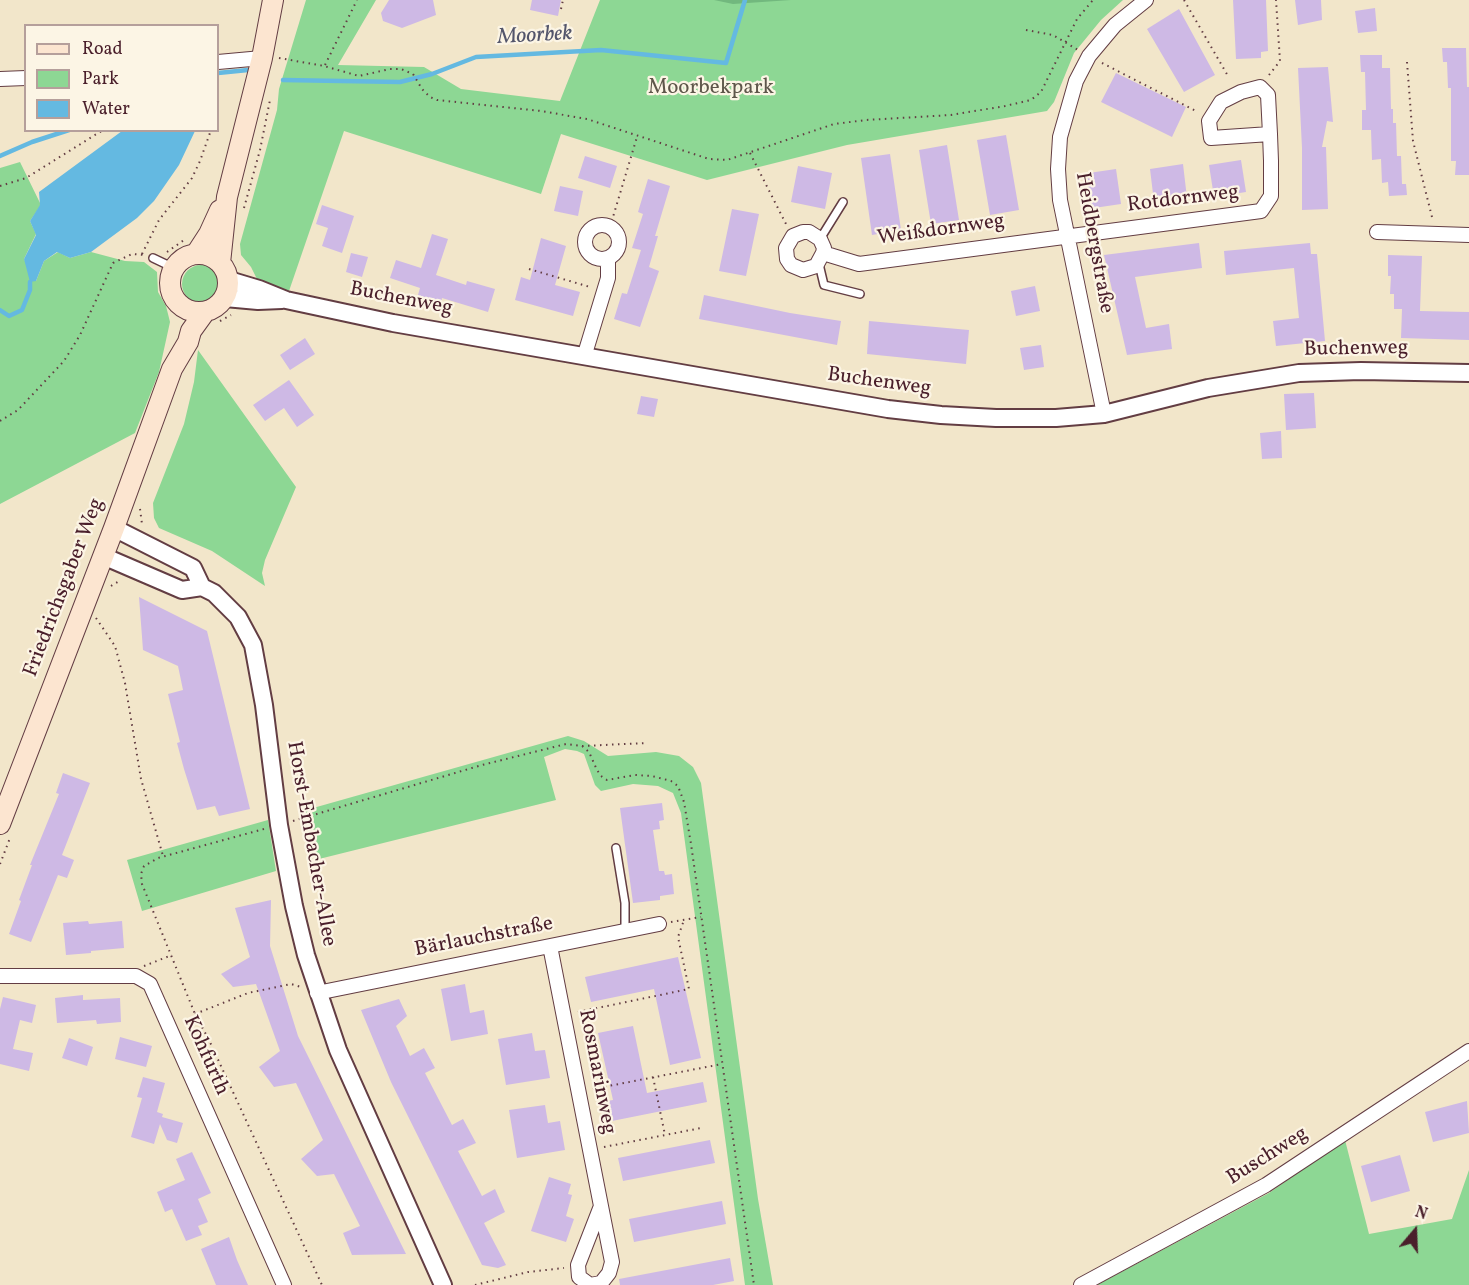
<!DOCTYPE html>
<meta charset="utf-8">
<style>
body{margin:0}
#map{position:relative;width:1469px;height:1285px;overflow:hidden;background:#f2e6ca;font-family:Vollkorn,serif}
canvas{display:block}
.legend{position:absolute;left:24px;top:24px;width:195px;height:108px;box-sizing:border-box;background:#fcf5e5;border:2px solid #b59f9b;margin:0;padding:8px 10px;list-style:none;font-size:18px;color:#4a1f2b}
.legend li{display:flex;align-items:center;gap:12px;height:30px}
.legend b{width:30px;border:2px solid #b59f9b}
.north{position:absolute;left:1385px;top:1201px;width:60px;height:60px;-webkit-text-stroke:4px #fcf5e5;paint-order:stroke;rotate:19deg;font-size:16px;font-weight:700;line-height:24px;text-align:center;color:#4a1f2b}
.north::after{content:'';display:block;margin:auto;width:21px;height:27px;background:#4a1f2b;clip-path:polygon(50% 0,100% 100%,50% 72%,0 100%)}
</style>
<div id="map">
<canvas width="1469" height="1285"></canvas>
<ul class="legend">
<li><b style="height:8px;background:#fce5d0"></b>Road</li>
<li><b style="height:16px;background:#8dd794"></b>Park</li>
<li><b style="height:16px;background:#64b9e1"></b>Water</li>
</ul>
<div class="north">N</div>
</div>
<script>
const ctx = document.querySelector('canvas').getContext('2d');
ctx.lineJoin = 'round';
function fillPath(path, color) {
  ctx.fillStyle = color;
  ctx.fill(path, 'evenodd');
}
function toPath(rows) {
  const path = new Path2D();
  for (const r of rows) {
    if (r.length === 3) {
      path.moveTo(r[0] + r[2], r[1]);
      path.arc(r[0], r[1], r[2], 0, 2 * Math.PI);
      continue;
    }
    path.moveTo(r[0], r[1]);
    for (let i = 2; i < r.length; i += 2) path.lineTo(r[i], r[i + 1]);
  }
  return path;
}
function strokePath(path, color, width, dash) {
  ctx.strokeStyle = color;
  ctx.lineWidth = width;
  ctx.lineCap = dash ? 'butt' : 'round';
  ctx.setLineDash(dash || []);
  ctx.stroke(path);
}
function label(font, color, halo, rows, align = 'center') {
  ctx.font = font + ' Vollkorn,serif';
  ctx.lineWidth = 4.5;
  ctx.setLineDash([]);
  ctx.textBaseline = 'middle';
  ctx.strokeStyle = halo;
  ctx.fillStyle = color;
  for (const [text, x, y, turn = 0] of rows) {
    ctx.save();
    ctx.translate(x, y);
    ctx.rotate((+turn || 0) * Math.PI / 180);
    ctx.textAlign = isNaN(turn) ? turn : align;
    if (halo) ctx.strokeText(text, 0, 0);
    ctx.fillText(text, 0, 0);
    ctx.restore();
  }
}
const green = toPath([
 [306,0,376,0,338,65,424,67,461,89,560,101,600,0,1123,0,1101,20,1074,53,1054,102,1047,111,847,145,707,180,561,134,541,194,344,131,289,291,272,287,257,279,251,267,241,255,240,244,277,110,279,89],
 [20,162,41,205,30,221,36,234,24,259,36,281,44,261,58,252,70,258,91,252,125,261,144,262,157,272,158,292,166,306,170,322,159,372,135,433,0,504,0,168],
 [201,284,19],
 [198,350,296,487,265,560,262,573,265,586,212,551,159,528,154,518,153,503,184,424,194,382],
 [568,736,584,741,608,756,656,752,679,756,693,767,701,783,758,1199,773,1285,745,1285,681,813,673,793,658,786,633,784,601,791,595,785,584,754,577,751,565,749,544,757,556,800,315,860,306,810],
 [268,820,276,871,142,911,127,860],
 [1345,1140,1369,1234,1452,1219,1469,1170,1469,1285,1097,1285,1269,1193]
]);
const forest = toPath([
 [714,0,791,0,733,4]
]);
const water = toPath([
 [122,131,195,131,179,165,154,201,137,218,91,252,70,258,57,252,44,261,36,281,30,282,24,259,36,235,30,221,40,205,39,192]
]);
const stream = toPath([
 [218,73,248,70],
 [283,80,400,82,432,74,476,57,601,50,726,63,745,0],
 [0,156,32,142,69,130],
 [0,310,9,316,22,310,30,290,30,282]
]);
const building = toPath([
 [389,0,433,0,436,15,402,28,383,21,381,13],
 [532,0,561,0,558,16,530,10],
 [1233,0,1266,0,1268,51,1261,52,1261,58,1236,59],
 [1295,0,1321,0,1322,20,1298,25],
 [1375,8,1377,31,1358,33,1355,11],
 [1179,9,1215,75,1184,92,1147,29],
 [1442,48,1466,48,1467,87,1469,87,1469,175,1455,175,1456,161,1451,161,1451,88,1448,88,1447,62,1443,62],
 [1360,55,1382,55,1382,68,1390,68,1391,109,1393,109,1393,123,1396,123,1397,156,1401,156,1402,184,1406,184,1407,195,1389,196,1388,182,1382,183,1381,159,1372,160,1371,130,1362,130,1362,110,1366,110,1365,72,1361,72],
 [1328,67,1333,122,1327,121,1322,147,1326,147,1328,209,1302,210,1302,148,1298,68],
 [1116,73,1186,107,1172,137,1101,102],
 [1006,135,1019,210,990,215,977,140],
 [947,145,959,220,931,224,919,150],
 [890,154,901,230,872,235,861,158],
 [585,156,617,166,610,188,578,178],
 [1241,160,1246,192,1214,197,1209,165],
 [1183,164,1187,198,1154,202,1150,169],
 [798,166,832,173,825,209,791,202],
 [1116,169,1121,204,1087,209,1082,174],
 [648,179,670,186,655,236,658,236,649,267,659,271,640,327,614,319,622,293,627,294,641,250,632,248,643,214,638,212],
 [560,186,583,191,578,216,554,211],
 [322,205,354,216,342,253,322,246,328,228,316,224],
 [732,209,759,214,746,276,719,271],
 [432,234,448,239,436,275,466,285,467,281,495,289,488,312,442,298,441,303,418,295,420,288,390,278,396,260,421,268],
 [541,238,566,246,555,285,580,292,573,316,515,300,521,277,530,280],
 [1199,243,1202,268,1135,277,1146,328,1169,324,1172,349,1127,355,1104,255],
 [1310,243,1311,254,1317,254,1325,341,1276,346,1273,321,1299,318,1294,268,1226,275,1224,251],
 [351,253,368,257,362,277,346,272],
 [1388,255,1422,256,1420,311,1469,312,1469,340,1401,338,1402,309,1394,309,1394,294,1390,294,1391,276,1388,276],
 [1035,286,1040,311,1016,316,1011,291],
 [704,295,790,313,841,321,837,345,699,319],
 [869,321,969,330,966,364,867,354],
 [305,338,315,354,290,370,280,355],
 [1041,345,1044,367,1024,370,1020,348],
 [289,380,314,415,297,427,284,408,265,421,253,405],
 [1314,393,1316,428,1286,430,1284,394],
 [641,396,658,399,654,417,637,414],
 [1281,431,1282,458,1262,459,1260,433],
 [139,597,207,631,250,809,219,816,215,806,197,810,184,769,177,743,180,742,168,694,183,690,178,666,143,650],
 [63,773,90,783,62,855,74,860,67,878,58,875,31,942,9,934,21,901,19,900,32,865,30,865,59,794,56,793],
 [662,803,664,820,659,821,660,829,653,830,659,871,664,871,665,875,672,874,674,894,660,896,660,900,633,903,620,808],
 [271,900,270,946,298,1036,406,1254,352,1255,343,1233,360,1226,334,1174,317,1176,301,1159,323,1140,296,1083,274,1087,259,1067,280,1051,256,984,233,987,221,974,250,957,235,908],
 [88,921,89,924,122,921,124,948,91,951,91,953,66,955,63,923],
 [678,957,701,1058,670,1065,654,989,591,1002,585,977],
 [465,984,470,1013,484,1010,488,1034,451,1041,441,989],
 [83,995,83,1000,120,998,121,1022,97,1024,96,1020,57,1023,55,998],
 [3,997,36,1005,32,1023,20,1020,13,1049,33,1053,29,1071,0,1064,0,1009],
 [399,999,407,1016,396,1026,410,1056,424,1048,435,1068,425,1073,452,1125,463,1119,476,1143,458,1151,482,1196,495,1189,505,1212,484,1223,506,1265,498,1268,482,1265,391,1082,361,1010],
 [633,1026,647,1093,703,1082,707,1102,612,1121,607,1101,613,1100,598,1033],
 [532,1033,535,1051,545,1050,550,1078,506,1085,498,1039],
 [120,1037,152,1046,146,1067,115,1059],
 [69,1038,93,1047,87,1066,62,1058],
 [143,1077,165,1083,157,1112,163,1114,162,1117,183,1123,177,1143,167,1140,160,1124,154,1144,131,1137,142,1098,137,1097],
 [1467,1101,1469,1133,1433,1142,1425,1112],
 [545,1105,548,1123,560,1121,565,1150,517,1158,509,1110],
 [710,1140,715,1163,623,1181,618,1158],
 [192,1152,211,1193,198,1199,208,1222,198,1226,202,1235,186,1241,172,1209,165,1212,157,1192,185,1180,176,1159],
 [1400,1155,1410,1191,1371,1202,1361,1166],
 [549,1177,571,1184,568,1194,572,1195,566,1216,574,1219,566,1242,531,1231],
 [722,1201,726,1224,634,1242,629,1219],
 [229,1237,237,1260,248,1285,216,1285,201,1249],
 [730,1258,734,1281,713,1285,620,1285,619,1279]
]);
const path = toPath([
 [1184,0,1228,76],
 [561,9,563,0],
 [1026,30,1053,35,1078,50],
 [279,58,324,66,359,76,390,69,401,69,413,74,422,89,430,97,437,100,541,111,587,119,709,159,727,160,834,124,866,120,951,115,1005,106,1031,100,1041,92,1077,19,1093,0],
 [1407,62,1413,141,1433,221],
 [1102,63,1198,112],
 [325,65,357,0],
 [1269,75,1280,61,1276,0],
 [750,153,787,226],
 [0,186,26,178,103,130],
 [244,208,260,150,270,100],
 [610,227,637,137],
 [167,252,184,240],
 [142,254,159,220,192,178,200,161,211,130],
 [529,269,590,287],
 [220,321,231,315],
 [0,421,18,410,64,361,80,335,113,263,132,254,144,255],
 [140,509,142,524],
 [111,586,121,580],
 [96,618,115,646,125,683,141,779,163,856],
 [582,746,647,743],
 [293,821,482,765,566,744,582,746,589,752,597,770,601,776,607,780,635,775,652,776,671,781,678,786,684,802,691,844,754,1285],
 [264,829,158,858,144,866,141,874,142,884,195,1014,209,1040,322,1285],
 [0,864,10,838],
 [671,922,701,917],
 [144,966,172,955],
 [578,1012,689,989,678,937,684,920],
 [195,1014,248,993,291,984,301,987],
 [653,1077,665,1135],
 [593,1089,722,1064],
 [604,1147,701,1128],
 [475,1285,528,1272,564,1268]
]);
const service = toPath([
 [820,239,843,202],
 [153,258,174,268],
 [819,264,824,285,860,294],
 [616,848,625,903,625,931]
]);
const minor = toPath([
 [218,62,262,58],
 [0,79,26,78],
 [602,242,17],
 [1377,232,1469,235],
 [823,253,816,266,803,270,791,265,787,259,786,248,793,236,803,232,809,232,820,239,824,248,823,253,859,264,1261,211,1271,196,1271,161,1270,134,1268,95,1260,87,1241,92,1221,102,1209,121,1211,138,1270,134],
 [584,357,608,278,608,258],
 [1104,414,1060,200,1058,169,1060,137,1076,81,1089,56,1115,25,1146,0],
 [550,946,601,1206,578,1265,579,1277,590,1285,601,1283,609,1273,612,1262,601,1206],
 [0,976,136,976,150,984,284,1285],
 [317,993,659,924],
 [1081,1285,1266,1185,1469,1051]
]);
const tertiary = toPath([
 [229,280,259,289,286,300,393,323,888,409,941,415,996,418,1056,418,1104,414,1208,388,1299,373,1361,371,1469,373],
 [225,298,258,301,282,300],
 [114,528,193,568,202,587,214,593,238,617,253,645,264,705,279,825,294,906,306,955,338,1050,443,1285],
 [103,556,182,590,202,587]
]);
const secondary = toPath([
 [199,283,29],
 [196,254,209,234,220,210],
 [220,263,227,197,262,58,273,0],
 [0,824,114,528,172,369,188,342,191,331,204,313]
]);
const parkNames = [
 ["Moorbekpark",711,89]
];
const streetNames = [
 ["Rotdornweg",1183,200,-7],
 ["Weißdornweg",941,231,-8],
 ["Heidbergstraße",1093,243,80],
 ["Buchenweg",401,300,11],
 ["Buchenweg",1356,350,-1],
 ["Buchenweg",879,383,8],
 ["Friedrichsgaber Weg",65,588,-69],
 ["Horst-Embacher-Allee",310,844,80],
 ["Bärlauchstraße",484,938,-11],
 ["Kohfurth",205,1056,66],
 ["Rosmarinweg",596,1072,79],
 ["Buschweg",1268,1157,-32]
];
const waterNames = [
 ["Moorbek",535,37,-3]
];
fillPath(green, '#8dd794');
fillPath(forest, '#72b87e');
fillPath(water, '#64b9e1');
strokePath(stream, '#64b9e1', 4.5);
fillPath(building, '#ceb9e5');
strokePath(service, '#633d43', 10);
strokePath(minor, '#633d43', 16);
strokePath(tertiary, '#633d43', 20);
strokePath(secondary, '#633d43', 22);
strokePath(path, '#633d43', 2, [1.5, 4.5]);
strokePath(service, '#fff', 7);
strokePath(minor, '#fff', 14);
strokePath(tertiary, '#fff', 16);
strokePath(secondary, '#fce5d0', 20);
label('21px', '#5e564a', '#fcf5e5', parkNames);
label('21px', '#4a1f2b', '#fcf5e5', streetNames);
label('italic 22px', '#53556b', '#fcf5e5', waterNames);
</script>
